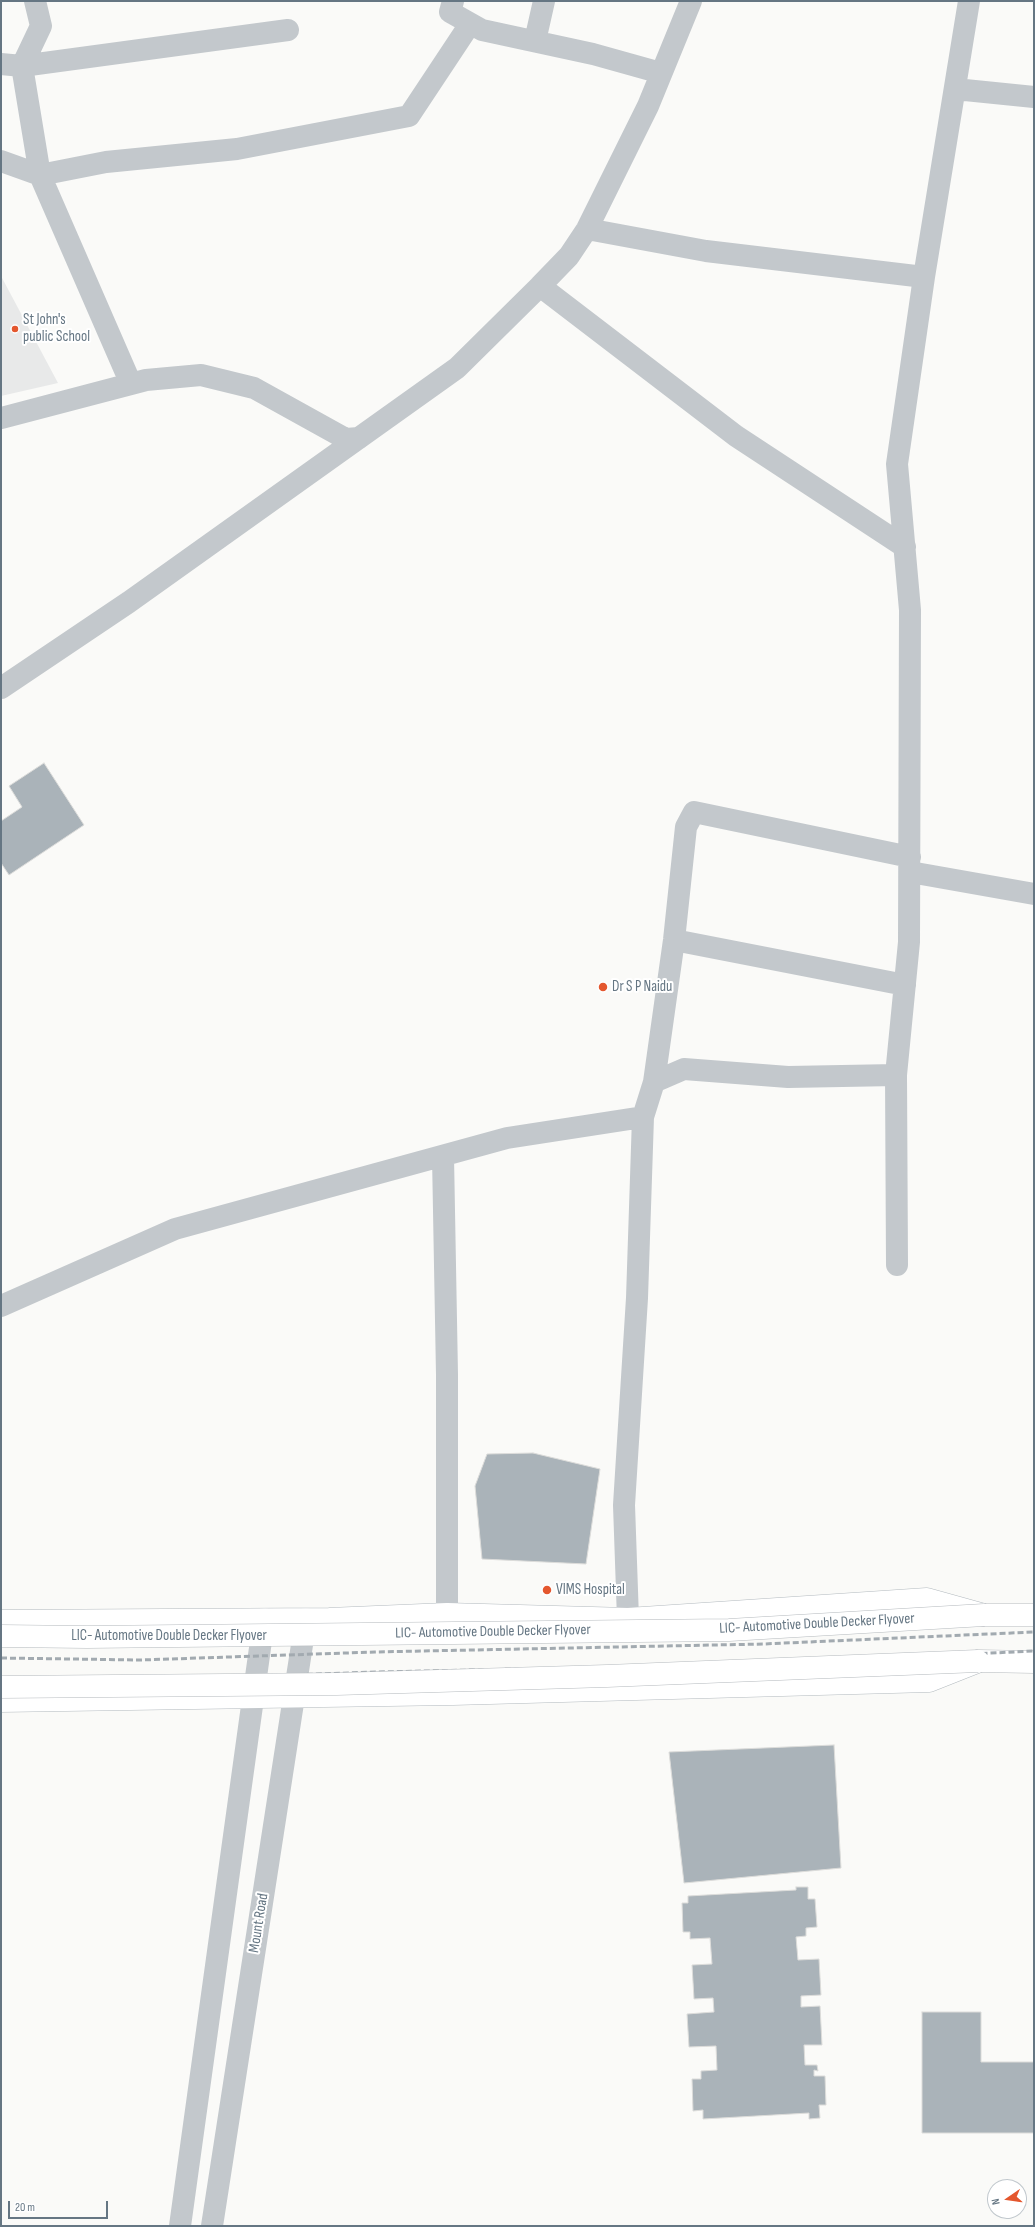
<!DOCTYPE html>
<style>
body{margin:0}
#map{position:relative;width:1035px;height:2227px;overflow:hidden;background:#fafaf8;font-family:"Sofia Sans Condensed",sans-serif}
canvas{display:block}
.frame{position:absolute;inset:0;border:2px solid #657683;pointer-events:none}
.north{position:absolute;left:987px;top:2179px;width:40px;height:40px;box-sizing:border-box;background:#fff;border:1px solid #c1c8cd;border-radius:50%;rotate:257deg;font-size:11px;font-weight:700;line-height:16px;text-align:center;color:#657683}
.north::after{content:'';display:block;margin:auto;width:14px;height:18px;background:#e4572e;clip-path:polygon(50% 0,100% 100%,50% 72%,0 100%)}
.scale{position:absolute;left:8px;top:2201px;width:100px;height:18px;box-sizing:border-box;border:2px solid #657683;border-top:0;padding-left:5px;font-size:12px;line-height:14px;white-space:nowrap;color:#657683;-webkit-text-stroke:3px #fff;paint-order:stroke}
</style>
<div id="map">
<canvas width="1035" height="2227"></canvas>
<div class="frame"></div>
<div class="north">N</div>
<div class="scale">20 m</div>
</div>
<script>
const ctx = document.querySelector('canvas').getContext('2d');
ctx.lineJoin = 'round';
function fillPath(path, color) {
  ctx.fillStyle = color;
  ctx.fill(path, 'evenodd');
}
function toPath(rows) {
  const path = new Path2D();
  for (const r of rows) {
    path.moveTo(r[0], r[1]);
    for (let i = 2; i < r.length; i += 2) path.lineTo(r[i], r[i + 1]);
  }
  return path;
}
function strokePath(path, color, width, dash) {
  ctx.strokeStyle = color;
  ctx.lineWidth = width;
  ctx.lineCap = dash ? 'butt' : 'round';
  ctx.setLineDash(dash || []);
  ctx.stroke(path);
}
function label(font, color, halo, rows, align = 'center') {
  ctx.font = font + ' "Sofia Sans Condensed",sans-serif';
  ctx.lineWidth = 4;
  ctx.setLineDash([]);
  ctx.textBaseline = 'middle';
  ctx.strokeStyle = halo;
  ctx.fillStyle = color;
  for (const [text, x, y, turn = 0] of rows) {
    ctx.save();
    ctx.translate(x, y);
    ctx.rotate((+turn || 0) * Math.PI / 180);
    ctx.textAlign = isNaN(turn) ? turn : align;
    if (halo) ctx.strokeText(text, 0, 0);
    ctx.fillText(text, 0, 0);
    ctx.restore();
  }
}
const built = toPath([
 [1,276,58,383,1,396]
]);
const building = toPath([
 [44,763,84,825,9,875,1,863,1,821,22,807,9,786,44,763],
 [533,1453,600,1469,586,1564,482,1559,475,1486,487,1454,533,1453],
 [834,1745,841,1868,684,1883,669,1752,834,1745],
 [796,1887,808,1887,808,1899,815,1899,817,1927,806,1928,806,1936,796,1937,798,1960,819,1959,821,1995,801,1996,801,2007,820,2006,822,2045,804,2045,805,2065,817,2065,818,2071,814,2070,814,2076,825,2076,826,2105,819,2105,820,2118,809,2119,809,2113,703,2119,703,2110,693,2111,692,2079,701,2079,701,2071,717,2070,716,2046,689,2047,687,2014,714,2012,713,1998,694,1999,692,1965,712,1964,710,1938,690,1939,690,1932,683,1932,682,1903,688,1903,688,1896,796,1890,796,1887],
 [922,2012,981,2012,981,2062,1034,2062,1034,2133,922,2133,922,2012]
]);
const minor = toPath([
 [35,1,41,26,22,66,40,175,131,384],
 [453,1,450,12,482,30,593,54,661,73],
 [535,41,544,1],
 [1,64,22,66,288,30],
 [955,89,1034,97],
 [1,161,40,175,106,162,237,149,409,116,470,24],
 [587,229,706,251,924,277],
 [540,286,736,436,905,547],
 [1,418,146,380,201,375,254,388,346,439,359,438],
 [1,688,129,602,457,368,540,286,569,256,587,229,648,106,691,1],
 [910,872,1034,894],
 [674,940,905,985],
 [896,1075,897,1265],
 [654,1082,674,940,686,827,694,812,910,857],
 [443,1156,447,1375,447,1614],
 [1,1306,175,1229,507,1138,643,1117],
 [628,1619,624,1505,637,1298,643,1117,654,1082,684,1069,788,1077,896,1075,909,942,910,610,897,464,924,277,969,1]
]);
const tertiary = toPath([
 [180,2226,264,1619],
 [212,2226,306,1619]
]);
const secondary = toPath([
 [1,1621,329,1619,447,1614,628,1619,927,1599,981,1614],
 [1,1701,453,1694,929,1681,977,1662]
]);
const primary = toPath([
 [984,1615,1034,1615],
 [978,1661,1034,1662]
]);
const rail = toPath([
 [1,1658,141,1660,375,1652,763,1644,1034,1632],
 [1,1678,141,1680,376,1672,764,1664,1034,1651]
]);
const primaryBridge = toPath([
 [1,1636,87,1637,729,1630,984,1615],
 [1,1687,337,1684,607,1676,978,1661]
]);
const markers = [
 [15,329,4,"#e4572e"],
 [603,987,5,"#e4572e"],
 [547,1590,5,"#e4572e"]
];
const poiNames = [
 ["St John's",23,320],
 ["public School",23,337],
 ["Dr S P Naidu",612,987],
 ["VIMS Hospital",556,1590]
];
const streetNames = [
 ["LIC- Automotive Double Decker Flyover",817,1624,-3],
 ["LIC- Automotive Double Decker Flyover",493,1632,-1],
 ["LIC- Automotive Double Decker Flyover",169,1636],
 ["Mount Road",259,1923,-81]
];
fillPath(built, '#e8e9e9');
fillPath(building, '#aab3b9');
strokePath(building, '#dcdcda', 1);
strokePath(secondary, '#b3babf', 23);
strokePath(primary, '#b5babe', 23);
strokePath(minor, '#c3c8cc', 22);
strokePath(tertiary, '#c3c8cc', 22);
strokePath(secondary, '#fff', 22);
strokePath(primary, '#fff', 22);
strokePath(rail, '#a2aab0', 3, [6, 3]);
strokePath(primaryBridge, '#b5babe', 23, []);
strokePath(primaryBridge, '#fff', 22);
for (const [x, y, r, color] of markers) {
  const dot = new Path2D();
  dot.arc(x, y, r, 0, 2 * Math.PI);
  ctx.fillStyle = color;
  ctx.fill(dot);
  strokePath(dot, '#fff', 1.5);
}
label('15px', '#657683', '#fff', poiNames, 'left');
label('15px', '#657683', '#fff', streetNames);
</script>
